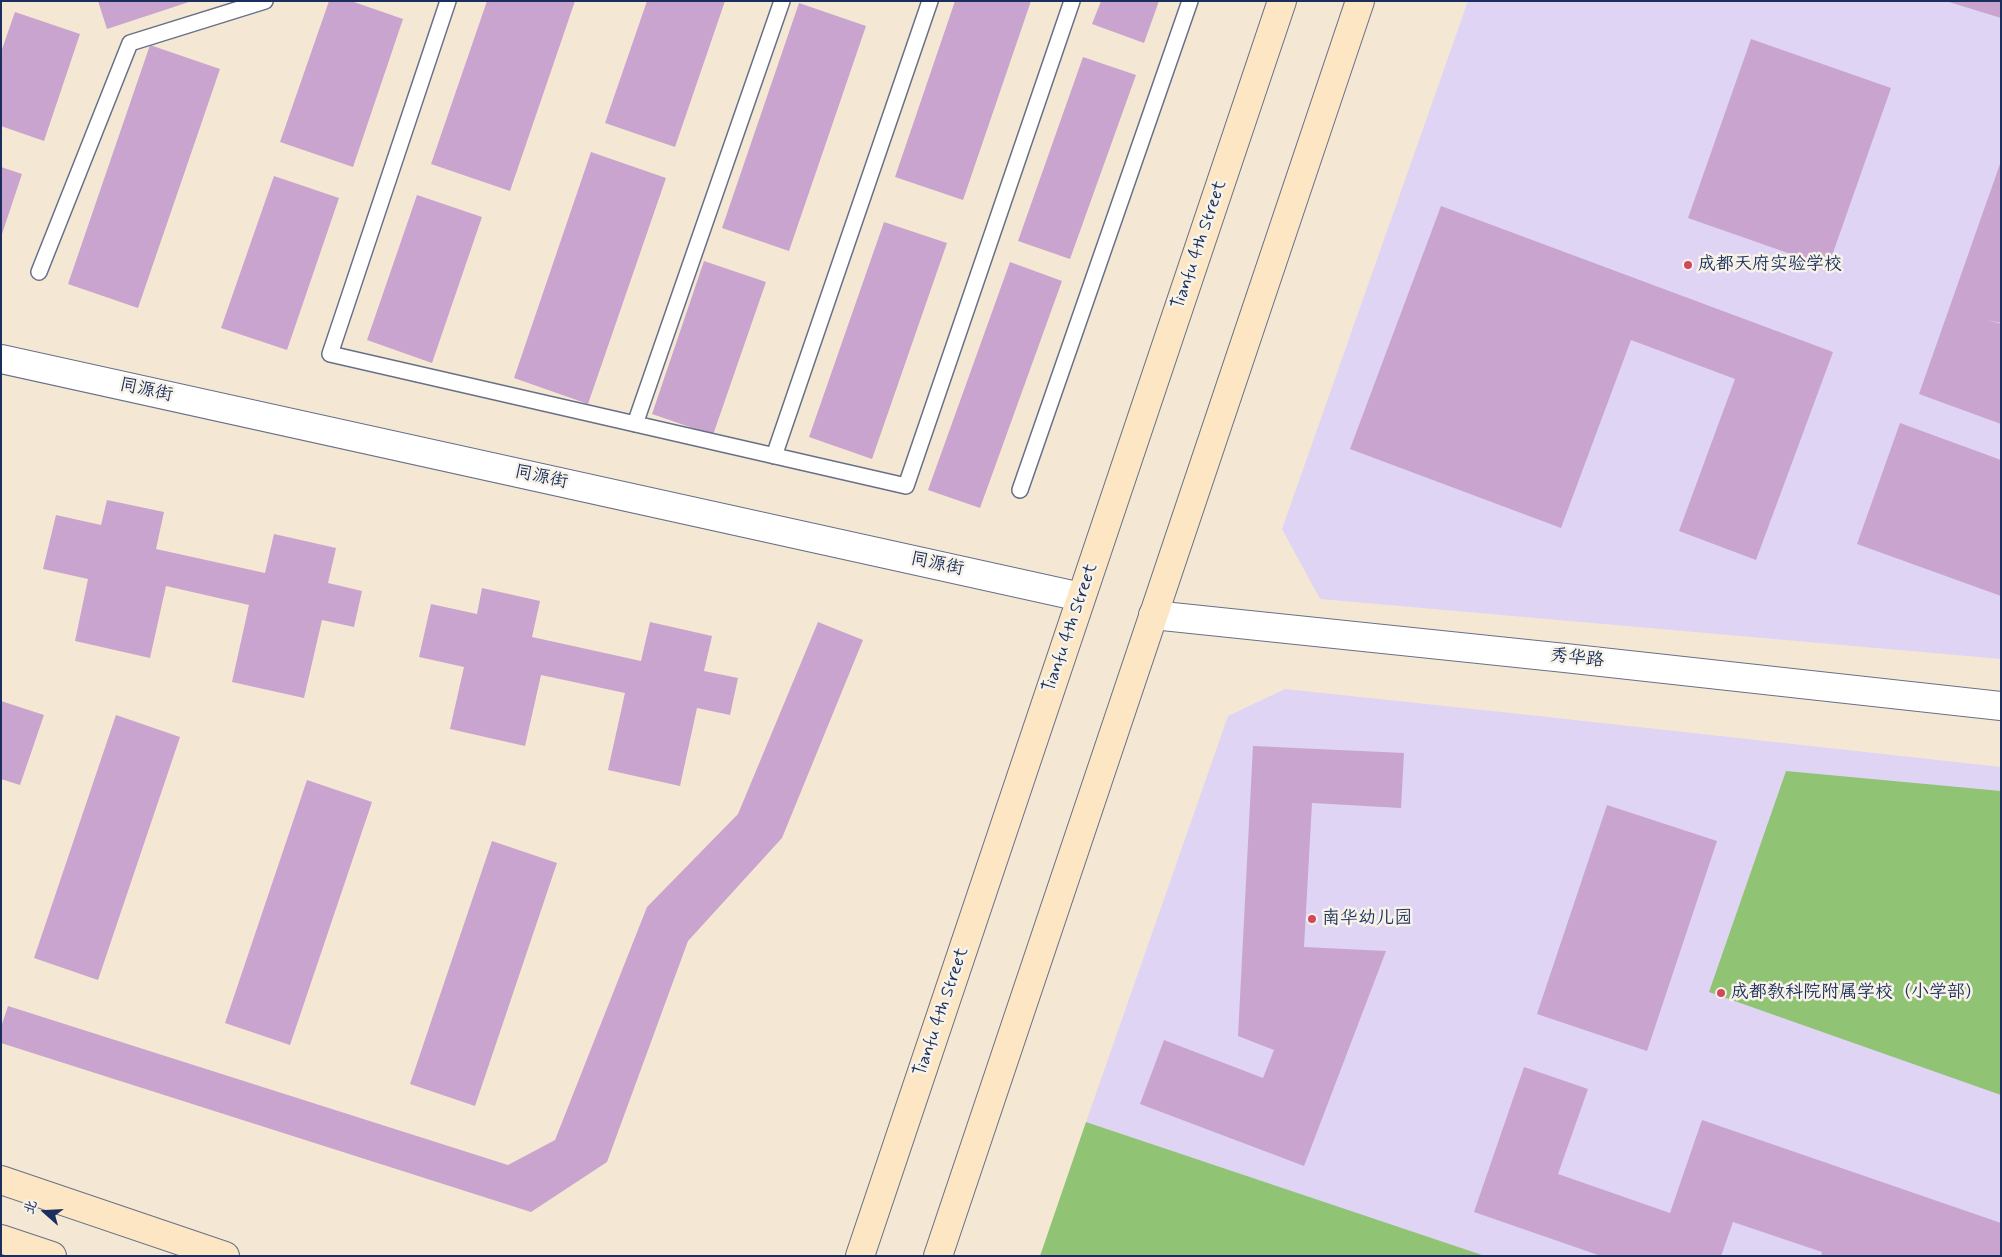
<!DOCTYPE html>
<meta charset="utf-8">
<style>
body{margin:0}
#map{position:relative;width:2002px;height:1257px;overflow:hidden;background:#f4e8d4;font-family:Mynerve,"LXGW WenKai TC",sans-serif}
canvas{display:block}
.frame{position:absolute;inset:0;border:2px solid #1b2f5e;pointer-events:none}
.north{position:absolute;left:20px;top:1187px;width:50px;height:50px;-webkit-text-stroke:4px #f7f3e8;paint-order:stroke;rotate:289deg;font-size:14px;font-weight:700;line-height:20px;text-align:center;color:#1b2f5e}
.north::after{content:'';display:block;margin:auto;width:18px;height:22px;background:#1b2f5e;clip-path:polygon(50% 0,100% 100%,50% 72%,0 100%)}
</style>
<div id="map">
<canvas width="2002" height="1257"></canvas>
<div class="frame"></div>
<div class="north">北</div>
</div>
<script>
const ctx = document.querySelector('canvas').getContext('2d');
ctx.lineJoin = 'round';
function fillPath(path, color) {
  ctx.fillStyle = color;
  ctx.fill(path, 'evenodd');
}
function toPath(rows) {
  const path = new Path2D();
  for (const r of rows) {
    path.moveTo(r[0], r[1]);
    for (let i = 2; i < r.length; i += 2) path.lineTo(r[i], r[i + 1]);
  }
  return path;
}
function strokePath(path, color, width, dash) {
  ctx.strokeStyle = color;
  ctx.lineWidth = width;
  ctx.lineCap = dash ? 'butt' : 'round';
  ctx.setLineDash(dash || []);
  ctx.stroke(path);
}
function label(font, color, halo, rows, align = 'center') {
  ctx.font = font + ' Mynerve,"LXGW WenKai TC",sans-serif';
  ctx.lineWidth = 5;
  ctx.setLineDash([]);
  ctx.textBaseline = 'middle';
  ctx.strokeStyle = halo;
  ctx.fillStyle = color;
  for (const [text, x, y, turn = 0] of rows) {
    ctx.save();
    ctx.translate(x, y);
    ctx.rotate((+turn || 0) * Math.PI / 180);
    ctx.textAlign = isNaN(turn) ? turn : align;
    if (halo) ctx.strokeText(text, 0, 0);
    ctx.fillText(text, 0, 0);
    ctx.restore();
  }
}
const built = toPath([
 [1468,1,2001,1,2001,659,1320,599,1282,529],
 [1285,689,1539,716,2001,767,2001,1256,1477,1256,1086,1122,1228,716]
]);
const green = toPath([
 [1786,771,2001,791,2001,1095,1709,992],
 [1086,1122,1485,1256,1040,1256]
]);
const building = toPath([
 [98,1,189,1,189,2,107,29],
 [329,1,351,1,403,19,353,167,280,142],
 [487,1,575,1,510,191,431,164],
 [647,1,725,1,675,147,605,123],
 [955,1,1031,1,963,200,895,177],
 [1101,1,1159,1,1144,43,1092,24],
 [1949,1,2001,1,2001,18,1949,2],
 [799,3,866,26,789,251,722,228],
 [15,12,80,34,44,141,1,126,1,52],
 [1751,39,1891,88,1828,267,1688,218],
 [150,45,220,69,138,308,68,284],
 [1083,57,1136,75,1070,259,1018,241],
 [591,152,666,178,588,404,514,378],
 [2000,164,2001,323,1988,320,2001,324,2001,424,1919,394],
 [1,167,22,174,2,234,1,234],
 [274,176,339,198,287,350,221,328],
 [417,195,482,217,432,363,367,340],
 [1441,206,1833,352,1756,560,1679,531,1735,379,1631,340,1561,528,1350,449],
 [884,222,947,243,872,459,809,437],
 [704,261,766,282,713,435,652,414],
 [1010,262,1062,281,980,508,928,490],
 [1900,423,2001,460,2001,596,1857,544],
 [107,500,164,512,156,549,265,573,274,534,336,548,328,583,362,591,354,627,322,620,304,698,232,682,249,605,166,586,150,658,75,641,88,579,43,569,56,515,101,525],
 [482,588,540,601,532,637,641,661,650,622,712,636,704,671,738,678,730,715,697,708,680,786,608,770,625,693,541,675,525,746,450,729,464,667,419,657,431,604,477,614],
 [818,622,863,640,782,838,688,941,607,1162,531,1212,1,1043,1,1027,8,1006,508,1165,555,1140,647,907,738,814],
 [1,701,44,715,20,785,1,779],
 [116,715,180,737,98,980,34,958],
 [1253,746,1404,753,1401,808,1312,803,1304,947,1386,951,1304,1166,1140,1104,1164,1040,1263,1078,1274,1050,1238,1036],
 [307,780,372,802,290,1045,225,1023],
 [1607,805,1717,841,1647,1051,1537,1014],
 [492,841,557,863,475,1106,410,1084],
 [1524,1067,1588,1089,1558,1174,1670,1213,1702,1120,2001,1223,2001,1256,1821,1256,1822,1252,1733,1222,1721,1256,1601,1256,1474,1212]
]);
const service = toPath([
 [448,1,330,354,906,486,1072,1],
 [39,272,130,43,265,1],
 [635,424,782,1],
 [774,456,930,1],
 [1020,490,1190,1]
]);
const minor = toPath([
 [1,359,1081,597]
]);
const tertiary = toPath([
 [1153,615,1565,658,2001,706]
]);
const secondary = toPath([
 [1,1180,225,1256],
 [1,1239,52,1256],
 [860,1256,1282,1],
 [938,1256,1360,1]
]);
const markers = [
 [1688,265,5,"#d1495b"],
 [1312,919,5,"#d1495b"],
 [1721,993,5,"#d1495b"]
];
const streetNames = [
 ["Tianfu 4th Street",1200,245,-71],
 ["同源街",146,391,12],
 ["同源街",541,478,12],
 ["同源街",937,565,12],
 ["Tianfu 4th Street",1071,628,-71],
 ["秀华路",1577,659,6],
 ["Tianfu 4th Street",942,1012,-71]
];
const poiNames = [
 ["成都天府实验学校",1698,265],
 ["南华幼儿园",1322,919],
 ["成都教科院附属学校（小学部）",1731,993]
];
fillPath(built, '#e0d4f4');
fillPath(green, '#91c374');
fillPath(building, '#c9a4cf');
strokePath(service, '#677087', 18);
strokePath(minor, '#677087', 30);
strokePath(tertiary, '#677087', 30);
strokePath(secondary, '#677087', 30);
strokePath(service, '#fff', 15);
strokePath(minor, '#fff', 28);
strokePath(tertiary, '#fff', 28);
strokePath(secondary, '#fce6c4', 28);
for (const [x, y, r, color] of markers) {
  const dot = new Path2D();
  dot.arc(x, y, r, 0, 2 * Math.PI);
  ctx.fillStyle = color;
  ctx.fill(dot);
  strokePath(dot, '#f7f3e8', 2);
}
label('18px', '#1b2f5e', '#f7f3e8', streetNames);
label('18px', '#1b2f5e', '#f7f3e8', poiNames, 'left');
</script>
